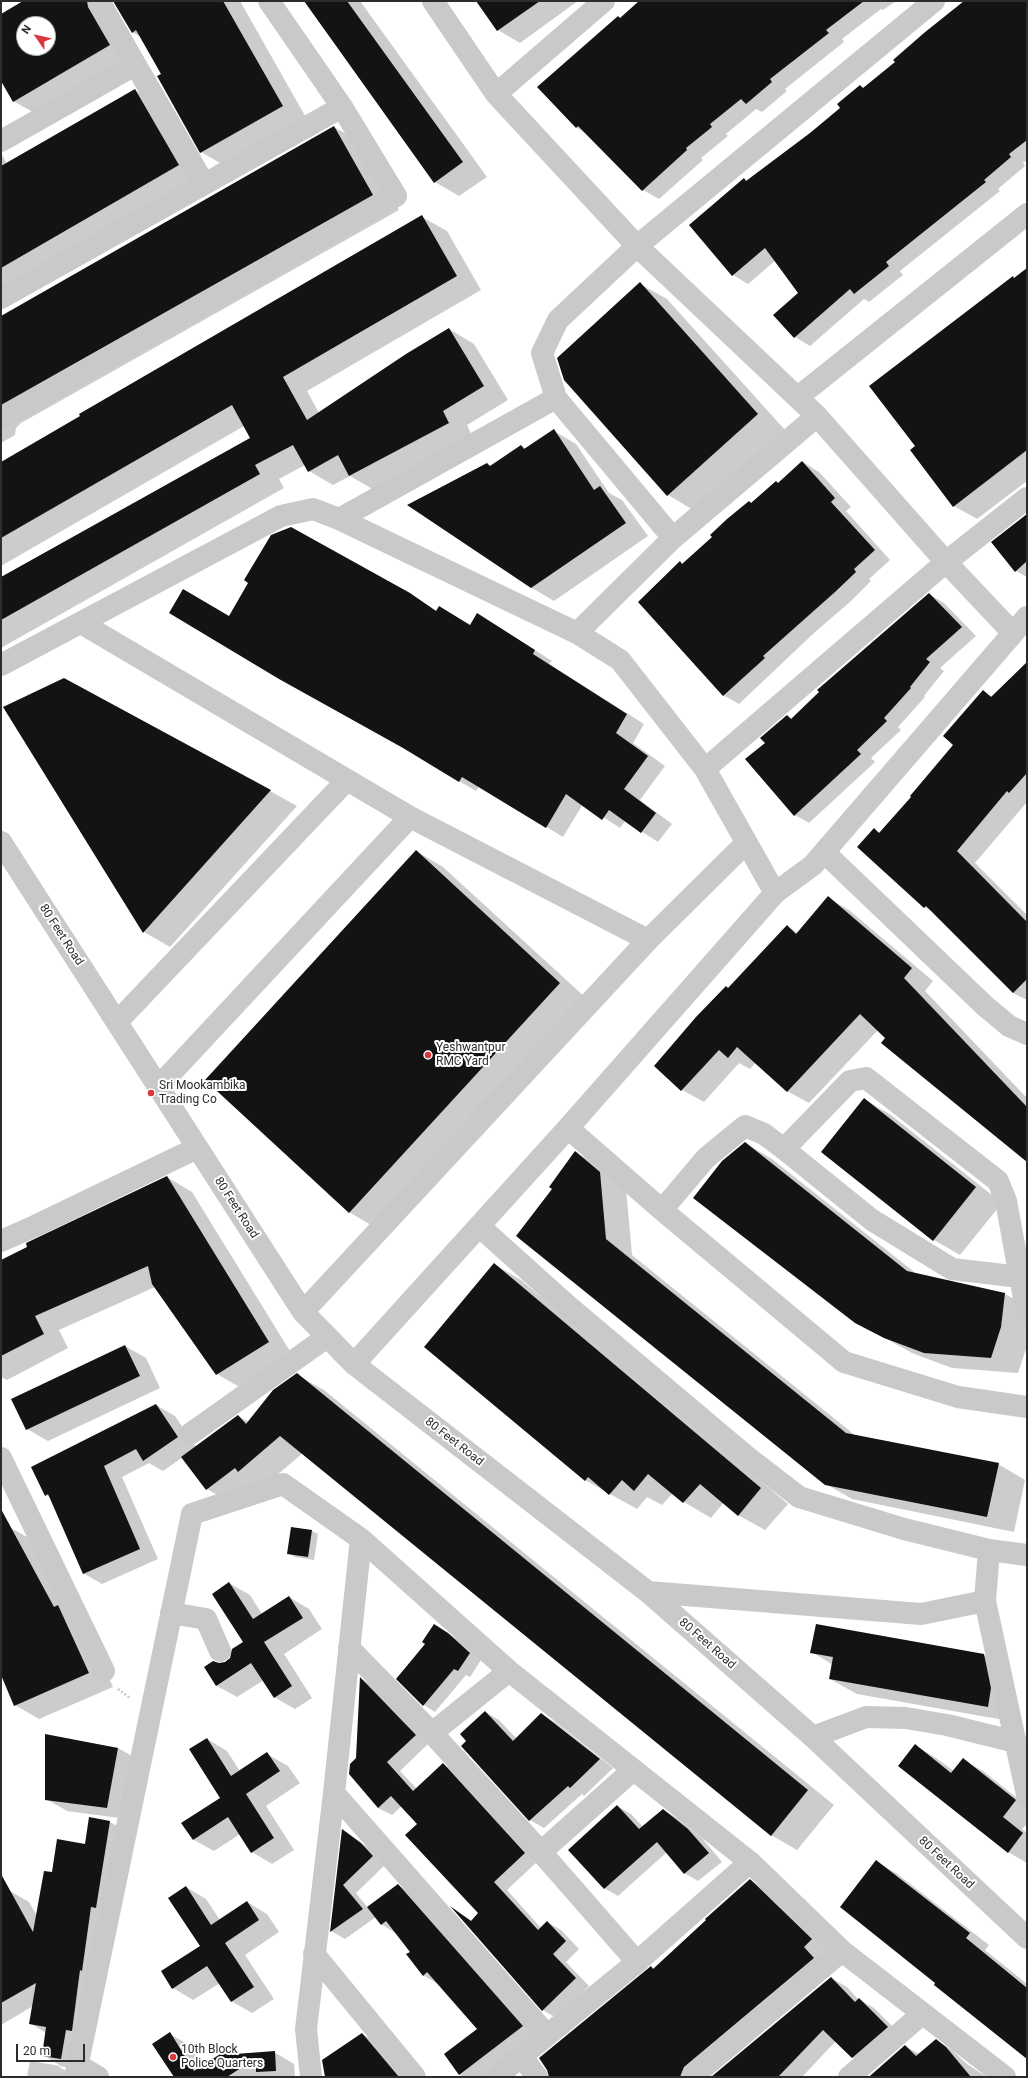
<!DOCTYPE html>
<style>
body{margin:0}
#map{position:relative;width:1028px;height:2078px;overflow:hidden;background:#fff;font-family:Roboto,sans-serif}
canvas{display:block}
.frame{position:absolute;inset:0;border:2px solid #2c2c2c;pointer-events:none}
.north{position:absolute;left:16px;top:16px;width:40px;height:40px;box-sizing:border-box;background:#fff;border:1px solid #ababab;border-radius:50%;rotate:304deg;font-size:11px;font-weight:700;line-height:16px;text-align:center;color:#2c2c2c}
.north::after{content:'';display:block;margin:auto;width:14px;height:18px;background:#da373a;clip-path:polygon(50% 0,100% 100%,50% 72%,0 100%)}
.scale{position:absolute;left:16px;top:2044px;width:69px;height:18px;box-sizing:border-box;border:2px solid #2c2c2c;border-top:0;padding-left:5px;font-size:12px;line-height:14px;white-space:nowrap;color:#2c2c2c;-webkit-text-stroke:3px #fff;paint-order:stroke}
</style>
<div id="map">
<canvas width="1028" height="2078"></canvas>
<div class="frame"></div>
<div class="north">N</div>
<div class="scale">20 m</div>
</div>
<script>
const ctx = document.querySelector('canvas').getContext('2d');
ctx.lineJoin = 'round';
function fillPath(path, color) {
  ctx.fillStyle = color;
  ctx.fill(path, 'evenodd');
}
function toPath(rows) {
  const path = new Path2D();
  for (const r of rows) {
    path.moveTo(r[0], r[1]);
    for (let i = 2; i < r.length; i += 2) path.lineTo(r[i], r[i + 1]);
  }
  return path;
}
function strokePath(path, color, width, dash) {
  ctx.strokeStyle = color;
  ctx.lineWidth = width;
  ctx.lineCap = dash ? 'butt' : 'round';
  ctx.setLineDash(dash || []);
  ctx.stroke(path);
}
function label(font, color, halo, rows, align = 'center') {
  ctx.font = font + ' Roboto,sans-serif';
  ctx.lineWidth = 4;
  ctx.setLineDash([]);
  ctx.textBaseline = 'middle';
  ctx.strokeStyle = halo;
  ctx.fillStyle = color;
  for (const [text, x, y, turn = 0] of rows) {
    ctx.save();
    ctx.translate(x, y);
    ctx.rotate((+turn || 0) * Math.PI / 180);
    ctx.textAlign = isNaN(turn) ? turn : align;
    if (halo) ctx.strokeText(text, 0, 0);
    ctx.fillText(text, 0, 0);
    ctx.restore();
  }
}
const shadow = toPath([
 [25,1,99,1,134,62,40,116,13,101,1,79,1,15],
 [24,24,48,24,48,48,24,48],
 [118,1,240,1,308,121,227,167,201,152,162,74,141,37,132,32],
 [305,1,360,1,487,177,459,196,435,182],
 [482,1,578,1,520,43,498,30,481,6],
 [640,1,896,1,883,10,881,9,842,39,844,42,785,89,787,91,762,112,756,109,726,134,728,136,701,158,703,160,659,199,643,190,587,134,576,127,621,19],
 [964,1,1027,1,1027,160,1023,163,1025,166,998,189,1000,191,900,271,903,275,869,302,864,299,810,346,795,337,775,315,799,293,776,260,748,284,733,275,744,179,748,182,811,133,842,108,860,86,865,89,897,62,924,33],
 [134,90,161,106,205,181,1,298,1,153,7,164],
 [334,127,360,142,399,210,21,423,16,428,15,435,1,443,1,318],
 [422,217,447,231,481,290,307,391,319,413,449,329,474,344,508,400,467,425,473,438,374,490,350,476,333,485,309,471,305,465,279,479,284,488,1,648,1,578,251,438,244,426,1,566,1,463],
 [1027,269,1027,481,977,519,954,506,916,446],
 [640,284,667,299,785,430,695,511,668,495,565,380],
 [554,431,576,444,609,493,622,500,648,536,554,601,532,588,409,505,487,464,491,466,522,446,526,449],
 [803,462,819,472,851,507,846,511,890,560,869,579,871,581,851,601,814,633,739,704,723,695,680,563,682,564,752,504,779,484],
 [1027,515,1027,577,1016,571],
 [409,594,437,611,470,626,494,624,552,661,549,664,644,724,633,743,665,766,640,800,672,824,658,842,625,821,620,828,583,804,563,837,479,786,476,791,459,781,229,617],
 [929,594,944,603,976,636,940,668,944,671,924,696,925,697,898,727,901,730,871,758,875,762,809,823,795,815,766,743,787,716,792,719],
 [1027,664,1027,802,975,863,1027,915,1027,1000,1013,993,934,912,924,907,874,830,880,833,913,797,954,744,983,691,993,697],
 [270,791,297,806,170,947,144,932],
 [416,851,443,867,587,999,376,1228,349,1212],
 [828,898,849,910,933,981,925,991,1027,1098,1027,1161,878,1030,809,1103,787,1091,756,1062,750,1069,739,1063,704,1102,682,1090,729,988,787,926,798,933],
 [864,1099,891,1115,1002,1203,960,1255,934,1240],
 [745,1143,772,1159,918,1275,1005,1294,1027,1306,1027,1346,1018,1373,952,1368,912,1353,856,1322],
 [575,1152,602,1167,626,1188,632,1255,856,1436,998,1464,1025,1480,1014,1532,852,1499,826,1484,553,1188],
 [167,1177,192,1192,293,1356,241,1388,217,1374,155,1287,59,1330,68,1348,7,1380,1,1377,1,1262],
 [494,1264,521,1280,788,1504,765,1530,738,1515,724,1502,711,1518,684,1502,673,1493,662,1505,647,1497,637,1509,585,1480],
 [125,1346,146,1358,160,1388,48,1441,27,1429],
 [297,1375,324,1390,834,1805,797,1850,771,1835,303,1453,264,1486,233,1504,207,1489,183,1457,163,1471,149,1463,122,1477,158,1559,102,1584,83,1573,50,1497,46,1495,156,1405,175,1416,196,1447,238,1416,249,1422],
 [11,1528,36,1542,83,1621,113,1687,39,1719,15,1705,1,1672,1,1534],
 [312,1531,318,1534,314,1560,295,1557,288,1553],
 [229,1583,250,1595,262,1614,289,1597,309,1609,322,1629,284,1654,312,1698,295,1709,274,1697,264,1680,237,1697,217,1686,219,1664,226,1663,244,1643],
 [446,1632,460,1641,481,1660,470,1677,466,1675,435,1712,424,1705,398,1678],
 [812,1652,983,1655,1010,1670,1015,1722,857,1694,830,1679,833,1665],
 [361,1679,374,1686,429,1743,400,1771,417,1789,443,1764,456,1772,538,1861,507,1890,541,1928,547,1922,561,1930,579,1949,566,1962,589,1986,556,2018,543,2010,455,1910,472,1921,479,1913,419,1824,402,1806,392,1815,378,1808,357,1758],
 [485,1712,499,1720,517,1739,541,1714,555,1722,613,1768,584,1796,582,1794,544,1828,530,1820,467,1741],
 [46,1735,118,1748,139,1760,127,1819,67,1811,46,1799],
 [207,1739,227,1751,240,1771,267,1754,288,1766,300,1783,266,1806,294,1850,272,1864,252,1852,240,1834,214,1851,194,1840,222,1798],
 [916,1746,936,1758,954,1771,963,1760,983,1771,1027,1806,1027,1824,1022,1829,1027,1833,1027,1863,1008,1852],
 [617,1806,631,1814,643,1827,663,1810,677,1818,702,1838,722,1862,698,1881,684,1873,667,1852,618,1896,604,1888],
 [90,1819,110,1822,129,1833,81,2069,58,2066,69,2073,69,2077,27,2077,30,2061,61,2066,43,2055,46,2033,30,2023,33,2006,1,2025,1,1896,10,1891,29,1902,37,1916,53,1873,86,1845],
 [343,1831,375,1852,386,1864,356,1893,368,1908,398,1885,413,1894,539,2037,497,2077,462,2077,445,2055,478,2029,438,1984,423,1975,411,1952,397,1934,381,1924,376,1917,345,1939,331,1931],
 [876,1862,896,1873,989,1945,985,1950,1027,1984,1027,2058,937,1983],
 [750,1880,765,1889,827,1949,699,2077,550,2077,651,1967,654,1969],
 [186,1887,206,1899,220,1920,247,1902,267,1914,279,1932,245,1955,274,1999,252,2013,231,2001,220,1983,193,2000,173,1988,201,1946],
 [831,1978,847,1987,858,1999,874,2008,903,2037,868,2066,852,2057,836,2041,802,2077,713,2077],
 [170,2034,189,2045,203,2066,231,2048,242,2055,274,2052,294,2064,295,2077,265,2076,175,2077],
 [362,2034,375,2041,405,2077,326,2077],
 [936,2040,951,2049,967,2064,987,2077,868,2077,905,2046,919,2054]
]);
const building = toPath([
 [23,1,87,1,88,7,110,45,13,102,1,81,1,14],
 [24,24,48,24,48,48,24,48],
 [113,1,223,1,283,106,200,153,157,76,161,74,136,30,132,33],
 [304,1,347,1,463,162,434,183],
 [476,1,540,1,497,31],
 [639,1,864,1,826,30,829,33,770,79,772,82,746,104,741,99,710,124,712,127,686,148,687,150,642,191,578,126,576,128,537,87,618,16,620,18],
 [964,1,1027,1,1027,140,1009,154,1011,157,984,180,986,182,886,262,889,266,854,294,850,289,794,338,773,315,798,293,765,248,732,276,689,225,744,178,746,181,810,133,840,108,837,104,860,85,863,88,895,62,893,60,924,33],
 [135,89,179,165,1,268,1,166],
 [334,126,373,195,1,405,1,316],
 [422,215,457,276,283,377,307,420,406,354,449,328,484,386,443,411,449,423,349,476,338,455,308,472,293,445,255,465,260,474,1,620,1,577,250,438,232,405,1,538,1,462,80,416,79,414],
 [1027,268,1027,450,953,507,910,450,915,446,869,386,1013,276,1014,278],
 [640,282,758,414,667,496,564,380,557,358],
 [554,429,594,490,600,486,626,523,531,588,407,505,487,463,490,466,521,445,524,449],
 [802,461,835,498,831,502,875,550,854,569,856,572,835,592,763,656,765,658,723,696,638,602,680,561,682,564,712,537,710,535,727,519,749,501,751,503,776,481,778,483],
 [1027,514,1027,561,1015,572,991,542],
 [291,527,410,593,436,611,439,606,470,625,477,613,535,650,533,654,627,714,616,733,648,756,624,789,656,813,641,833,609,810,602,820,566,794,546,828,462,777,459,782,403,748,279,679,169,613,183,589,229,616,248,583,244,580,271,535],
 [929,593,962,627,926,659,930,662,910,687,911,688,884,718,887,721,857,750,861,754,794,816,745,759,765,743,760,738,787,715,791,719,819,692,817,690],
 [1027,662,1027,773,1009,793,1007,791,957,851,1027,922,1027,979,1013,993,926,906,924,908,857,847,874,828,879,833,911,797,910,796,953,745,943,736,983,690,991,697],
 [64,678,271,790,143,933,3,707],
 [416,850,560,983,349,1213,205,1080],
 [828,896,912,968,904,978,1027,1107,1027,1162,881,1043,885,1038,860,1014,787,1092,737,1047,728,1058,719,1050,681,1091,654,1066,696,1017,726,986,728,988,787,925,796,934],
 [864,1098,976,1187,933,1241,821,1152],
 [745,1142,907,1271,1005,1293,1001,1327,991,1358,924,1353,884,1338,855,1323,693,1198,722,1161],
 [575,1151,600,1172,606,1239,846,1433,999,1463,987,1517,825,1485,516,1236,552,1189,549,1187],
 [167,1176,269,1342,216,1375,152,1284,148,1266,35,1316,44,1334,1,1356,1,1260,27,1247,26,1243],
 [494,1263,761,1488,738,1516,700,1484,683,1503,648,1474,634,1491,622,1480,609,1495,588,1477,585,1481,424,1347],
 [125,1345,140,1376,26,1430,11,1399],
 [297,1373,808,1790,771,1836,280,1436,238,1472,235,1468,206,1490,181,1457,238,1415,246,1424,273,1390],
 [156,1404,178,1437,143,1461,136,1449,104,1466,140,1549,83,1574,48,1494,45,1496,31,1467],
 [1,1509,54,1607,58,1605,89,1673,14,1706,1,1675],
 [291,1527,312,1530,308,1557,287,1554],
 [229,1582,253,1619,289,1596,303,1618,264,1642,292,1686,274,1698,251,1663,216,1686,204,1667,213,1661,219,1663,225,1662,230,1658,232,1649,243,1642,212,1594],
 [434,1624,448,1633,470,1653,458,1671,454,1669,423,1706,396,1679,425,1644,422,1642],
 [816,1624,984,1654,991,1688,988,1707,829,1679,833,1657,810,1653],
 [360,1677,416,1735,387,1762,413,1791,443,1763,525,1853,494,1882,538,1930,547,1921,566,1941,553,1954,576,1978,542,2011,450,1906,471,1921,478,1913,405,1835,417,1824,391,1796,378,1808,349,1774,350,1764,356,1758],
 [485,1711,513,1741,541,1713,600,1759,570,1788,568,1786,529,1821,461,1746,466,1741,460,1734],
 [45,1734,118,1748,107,1808,45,1800],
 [207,1738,231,1776,267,1752,280,1771,246,1794,274,1838,251,1853,228,1817,193,1840,181,1823,220,1798,189,1749],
 [915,1744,951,1773,963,1758,1016,1800,1003,1817,1023,1833,1008,1853,898,1766],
 [617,1805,639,1829,663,1809,688,1829,709,1853,684,1874,657,1842,604,1889,568,1850],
 [89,1817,110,1821,96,1908,91,1907,82,1971,80,1970,72,2031,66,2030,61,2059,42,2056,46,2027,29,2024,36,1983,1,2003,1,1874,33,1932,44,1871,52,1872,57,1839,85,1844],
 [342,1829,361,1843,373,1856,343,1885,363,1909,330,1932],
 [876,1860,970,1933,966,1938,1027,1988,1027,2059,934,1985,935,1983,840,1907],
 [750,1879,812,1939,804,1947,814,1958,684,2067,680,2077,549,2077,547,2070,539,2058,651,1966,653,1969,706,1920,705,1919],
 [398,1884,523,2026,459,2075,444,2054,477,2029,427,1972,423,1976,406,1954,410,1952,386,1921,381,1925,367,1907],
 [186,1886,211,1925,247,1901,259,1920,225,1943,254,1987,231,2002,207,1966,172,1989,161,1971,200,1946,168,1898],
 [831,1977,855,2002,859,1998,888,2027,852,2058,823,2030,778,2077,711,2077],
 [170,2032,194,2071,231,2047,235,2054,275,2051,276,2071,256,2072,256,2058,227,2077,174,2077,152,2044],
 [362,2033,399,2077,325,2077,322,2060],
 [936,2039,946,2047,971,2077,870,2076,905,2045,916,2056]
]);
const path = toPath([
 [118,1689,130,1698]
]);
const minor = toPath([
 [99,1,204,184],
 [433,1,496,94,637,246,817,416,946,562,1012,632],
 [496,94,604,1],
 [1,141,135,65],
 [1,298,342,107],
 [798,397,1027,214],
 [1,419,396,196,342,107,269,1],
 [339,519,556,398],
 [673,538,556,398,542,353,558,320,637,246,934,1],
 [81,623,410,817,648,940],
 [577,633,673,538,817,416],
 [1,665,281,516,313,509,339,519,577,633,620,660,705,769,775,893],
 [705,769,946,562,1027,498],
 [1,842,303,1312,354,1364,648,1592,813,1737,1027,1938],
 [824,852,985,1006,1009,1026,1027,1034],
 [117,1022,347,780],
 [158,1087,410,817],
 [568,1128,662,1210,844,1362,958,1397,1027,1407],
 [784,1149,850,1081,866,1078,998,1181,1006,1201,1020,1277],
 [662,1210,706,1158,745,1126,764,1134,784,1149,872,1220,952,1269,1020,1277,1027,1313],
 [479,1226,568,1306,746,1456,799,1497,904,1529,989,1550,1027,1555],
 [1,1241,35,1226,197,1148],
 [303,1312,648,940,745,844],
 [354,1364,568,1128,775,893,813,865,1027,617],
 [190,1434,327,1337],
 [1,1458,104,1671],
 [648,1592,921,1614,985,1601,989,1550],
 [985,1601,1027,1795],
 [171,1613,206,1619,220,1651],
 [349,1648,432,1733,541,1852,637,1962],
 [432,1733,509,1671],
 [813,1737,866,1717,906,1718,947,1725,1016,1742],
 [334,1793,547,2035],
 [541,1852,633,1770],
 [314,1954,415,2077],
 [521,2056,537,2077],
 [78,2065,98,2077],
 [75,2077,192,1514,283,1484,361,1539,509,1671,750,1862,842,1951,1005,2077],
 [311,2077,306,2029,334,1793,361,1539],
 [496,2077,637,1962,750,1862],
 [692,2077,842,1951],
 [849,2077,922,2014]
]);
const markers = [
 [428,1055,4,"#da373a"],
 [151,1093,4,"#da373a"],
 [173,2057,4,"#da373a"]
];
const streetNames = [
 ["80 Feet Road",61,935,57],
 ["80 Feet Road",236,1208,57],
 ["80 Feet Road",454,1442,38],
 ["80 Feet Road",707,1644,41],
 ["80 Feet Road",946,1863,43]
];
const poiNames = [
 ["Yeshwantpur",436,1048],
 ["RMC Yard",436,1062],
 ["Sri Mookambika",159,1086],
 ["Trading Co",159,1100],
 ["10th Block",181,2050],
 ["Police Quarters",181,2064]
];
fillPath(shadow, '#0003');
fillPath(building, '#131313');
strokePath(path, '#c9c9c9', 2.5, [2, 2]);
strokePath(minor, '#c9c9c9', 22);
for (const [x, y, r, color] of markers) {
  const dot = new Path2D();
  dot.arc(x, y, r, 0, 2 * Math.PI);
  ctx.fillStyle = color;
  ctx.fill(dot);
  strokePath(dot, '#fff', 1.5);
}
label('12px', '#2c2c2c', '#fff', streetNames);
label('12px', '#2c2c2c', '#fff', poiNames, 'left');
</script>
